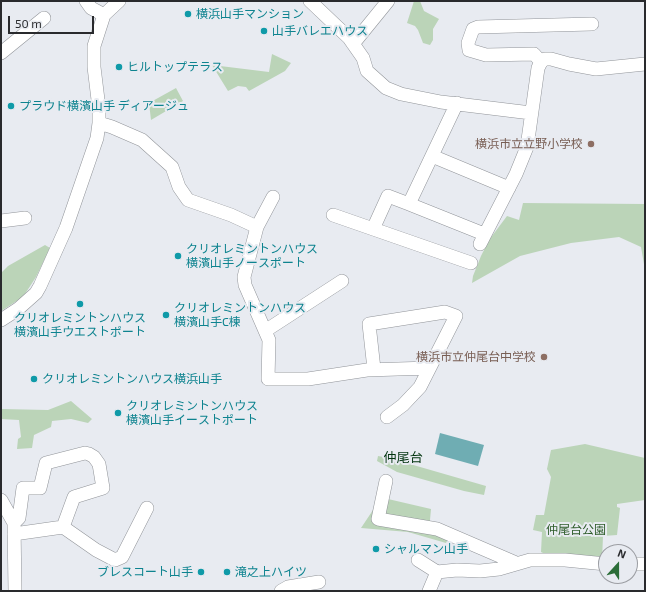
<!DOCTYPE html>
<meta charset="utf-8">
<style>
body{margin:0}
#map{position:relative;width:646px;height:592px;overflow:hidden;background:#e8ebf1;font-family:"Exo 2",sans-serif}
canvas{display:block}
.frame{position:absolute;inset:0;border:2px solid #292a2d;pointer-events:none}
.north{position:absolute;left:598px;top:544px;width:40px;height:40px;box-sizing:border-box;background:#e8ebf1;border:1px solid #9c9ea3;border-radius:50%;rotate:21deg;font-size:11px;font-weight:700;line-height:16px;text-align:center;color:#292a2d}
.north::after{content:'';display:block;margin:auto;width:14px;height:18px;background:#2b6d38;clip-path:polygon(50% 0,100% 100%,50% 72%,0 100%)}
.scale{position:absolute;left:8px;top:16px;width:86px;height:18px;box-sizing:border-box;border:2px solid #292a2d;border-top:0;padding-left:5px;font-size:12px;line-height:14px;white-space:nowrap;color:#292a2d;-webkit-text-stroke:3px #e8ebf1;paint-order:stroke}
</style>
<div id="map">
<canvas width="646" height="592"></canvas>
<div class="frame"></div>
<div class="north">N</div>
<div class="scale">50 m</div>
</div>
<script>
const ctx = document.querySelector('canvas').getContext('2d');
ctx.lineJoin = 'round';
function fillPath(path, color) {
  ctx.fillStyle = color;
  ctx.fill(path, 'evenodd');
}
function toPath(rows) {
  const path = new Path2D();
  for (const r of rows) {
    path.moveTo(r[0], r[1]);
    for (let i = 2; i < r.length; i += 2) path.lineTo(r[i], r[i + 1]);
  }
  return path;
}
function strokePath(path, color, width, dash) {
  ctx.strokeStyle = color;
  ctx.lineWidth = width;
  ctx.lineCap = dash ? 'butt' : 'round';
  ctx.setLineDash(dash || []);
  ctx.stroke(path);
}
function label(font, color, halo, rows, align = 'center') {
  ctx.font = font + ' "Exo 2","Noto Sans JP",sans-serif';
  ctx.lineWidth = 4;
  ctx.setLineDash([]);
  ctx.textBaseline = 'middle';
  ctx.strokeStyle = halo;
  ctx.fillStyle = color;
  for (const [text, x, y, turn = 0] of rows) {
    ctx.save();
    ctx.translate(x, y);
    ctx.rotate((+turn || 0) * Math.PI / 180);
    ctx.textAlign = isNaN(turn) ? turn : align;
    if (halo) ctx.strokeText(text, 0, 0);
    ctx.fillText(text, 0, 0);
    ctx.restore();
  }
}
const green = toPath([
 [414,1,420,1,424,11,439,19,433,29,433,40,430,45,423,43,418,30,415,26,407,23],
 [272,54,291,63,285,71,249,91,246,87,238,86,228,91,212,65,269,72],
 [176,88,183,101,151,120,149,103],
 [523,203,645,204,645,270,641,247,619,237,571,243,520,256,472,283,473,276,481,256,489,240,507,216,519,220],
 [45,245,50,248,36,277,23,297,1,311,1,273,8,266],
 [71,401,92,419,88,423,71,419,52,421,51,427,34,435,32,448,17,449,18,439,21,437,19,420,1,419,1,409,48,410],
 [585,444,645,458,645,500,617,504,617,507,620,508,617,535,603,536,602,560,543,555,543,553,541,552,542,532,533,530,536,515,544,515,551,477,547,469,551,450],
 [378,456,389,458,486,486,484,495,464,491,397,472,377,461],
 [388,499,431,509,429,531,448,539,446,543,408,532,361,528,375,507]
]);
const water = toPath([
 [440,433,484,445,478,466,435,454]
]);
const minor = toPath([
 [86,1,91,8,104,15],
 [310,1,349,38,363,58,367,71,386,88,401,94,441,102,531,113],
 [353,44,388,1],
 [1,53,44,18],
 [541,62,534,54,486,55,469,50,468,43,473,29,478,27,592,24],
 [457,103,409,204,484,234],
 [99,123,112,127,142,140,172,167,179,187,188,200,231,215,257,227],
 [432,156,509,188],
 [273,197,257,227,244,277,245,285,269,340,268,379,308,379,367,370,429,368],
 [333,215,471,263],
 [1,221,25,218],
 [373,229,388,196,409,204],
 [480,244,516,174,527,147,538,68,541,62,545,59,551,59,569,64,596,69,645,64],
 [1,320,18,309,36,293,40,286,66,228,97,138,99,123,99,108,94,67,94,46,104,15,119,1],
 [265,331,342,281],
 [374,369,369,324,445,312,456,316,420,387,403,405,387,417],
 [386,481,378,519,437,529,516,563],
 [1,500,14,523,15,591],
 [14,523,19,518,23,488,40,488,46,463,85,453,89,454,94,457,99,464,103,488,74,497,63,527],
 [14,534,63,527,96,550,115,560,122,557,147,508],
 [418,560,437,572],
 [630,564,645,564],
 [281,591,288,587,319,582],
 [429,591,437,572,457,570,480,571,499,569,530,560,565,560,606,564]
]);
const markers = [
 [188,14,4,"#0f9aa8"],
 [264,31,4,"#0f9aa8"],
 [119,67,4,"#0f9aa8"],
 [11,106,4,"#0f9aa8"],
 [591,144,4,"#8d6e63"],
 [178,256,4,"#0f9aa8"],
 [80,304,4,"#0f9aa8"],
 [166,315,4,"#0f9aa8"],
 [544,357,4,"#8d6e63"],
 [34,379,4,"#0f9aa8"],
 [118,413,4,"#0f9aa8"],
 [376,549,4,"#0f9aa8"],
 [201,572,4,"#0f9aa8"],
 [227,572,4,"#0f9aa8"]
];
const cultureNames = [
 ["横浜山手マンション",196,14],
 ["山手バレエハウス",272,31],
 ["ヒルトップテラス",127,67],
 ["プラウド横濱山手 ディアージュ",19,106],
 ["クリオレミントンハウス",186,249],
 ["横濱山手ノースポート",186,263],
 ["クリオレミントンハウス",174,308],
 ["横濱山手C棟",174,322],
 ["クリオレミントンハウス",80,318,"center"],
 ["横濱山手ウエストポート",80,332,"center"],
 ["クリオレミントンハウス横浜山手",42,379],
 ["クリオレミントンハウス",126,406],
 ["横濱山手イーストポート",126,420],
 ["シャルマン山手",384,549],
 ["ブレスコート山手",193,572,"right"],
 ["滝之上ハイツ",235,572]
];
const educationNames = [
 ["横浜市立立野小学校",583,144],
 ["横浜市立仲尾台中学校",536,357]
];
const parkNames = [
 ["仲尾台公園",576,530]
];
const neighbourhoodNames = [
 ["仲尾台",403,458]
];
fillPath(green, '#bbd4b8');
fillPath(water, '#6fadb3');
strokePath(minor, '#919499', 14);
strokePath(minor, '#fff', 13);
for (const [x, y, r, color] of markers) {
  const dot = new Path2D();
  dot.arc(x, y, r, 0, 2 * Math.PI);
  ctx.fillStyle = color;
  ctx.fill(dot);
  strokePath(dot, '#e8ebf1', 1.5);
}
label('12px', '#0d838f', '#e8ebf1', cultureNames, 'left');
label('12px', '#785e54', '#e8ebf1', educationNames, 'right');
label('12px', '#2d5c2a', '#e8ebf1', parkNames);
label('13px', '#02340f', '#e8ebf1', neighbourhoodNames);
</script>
